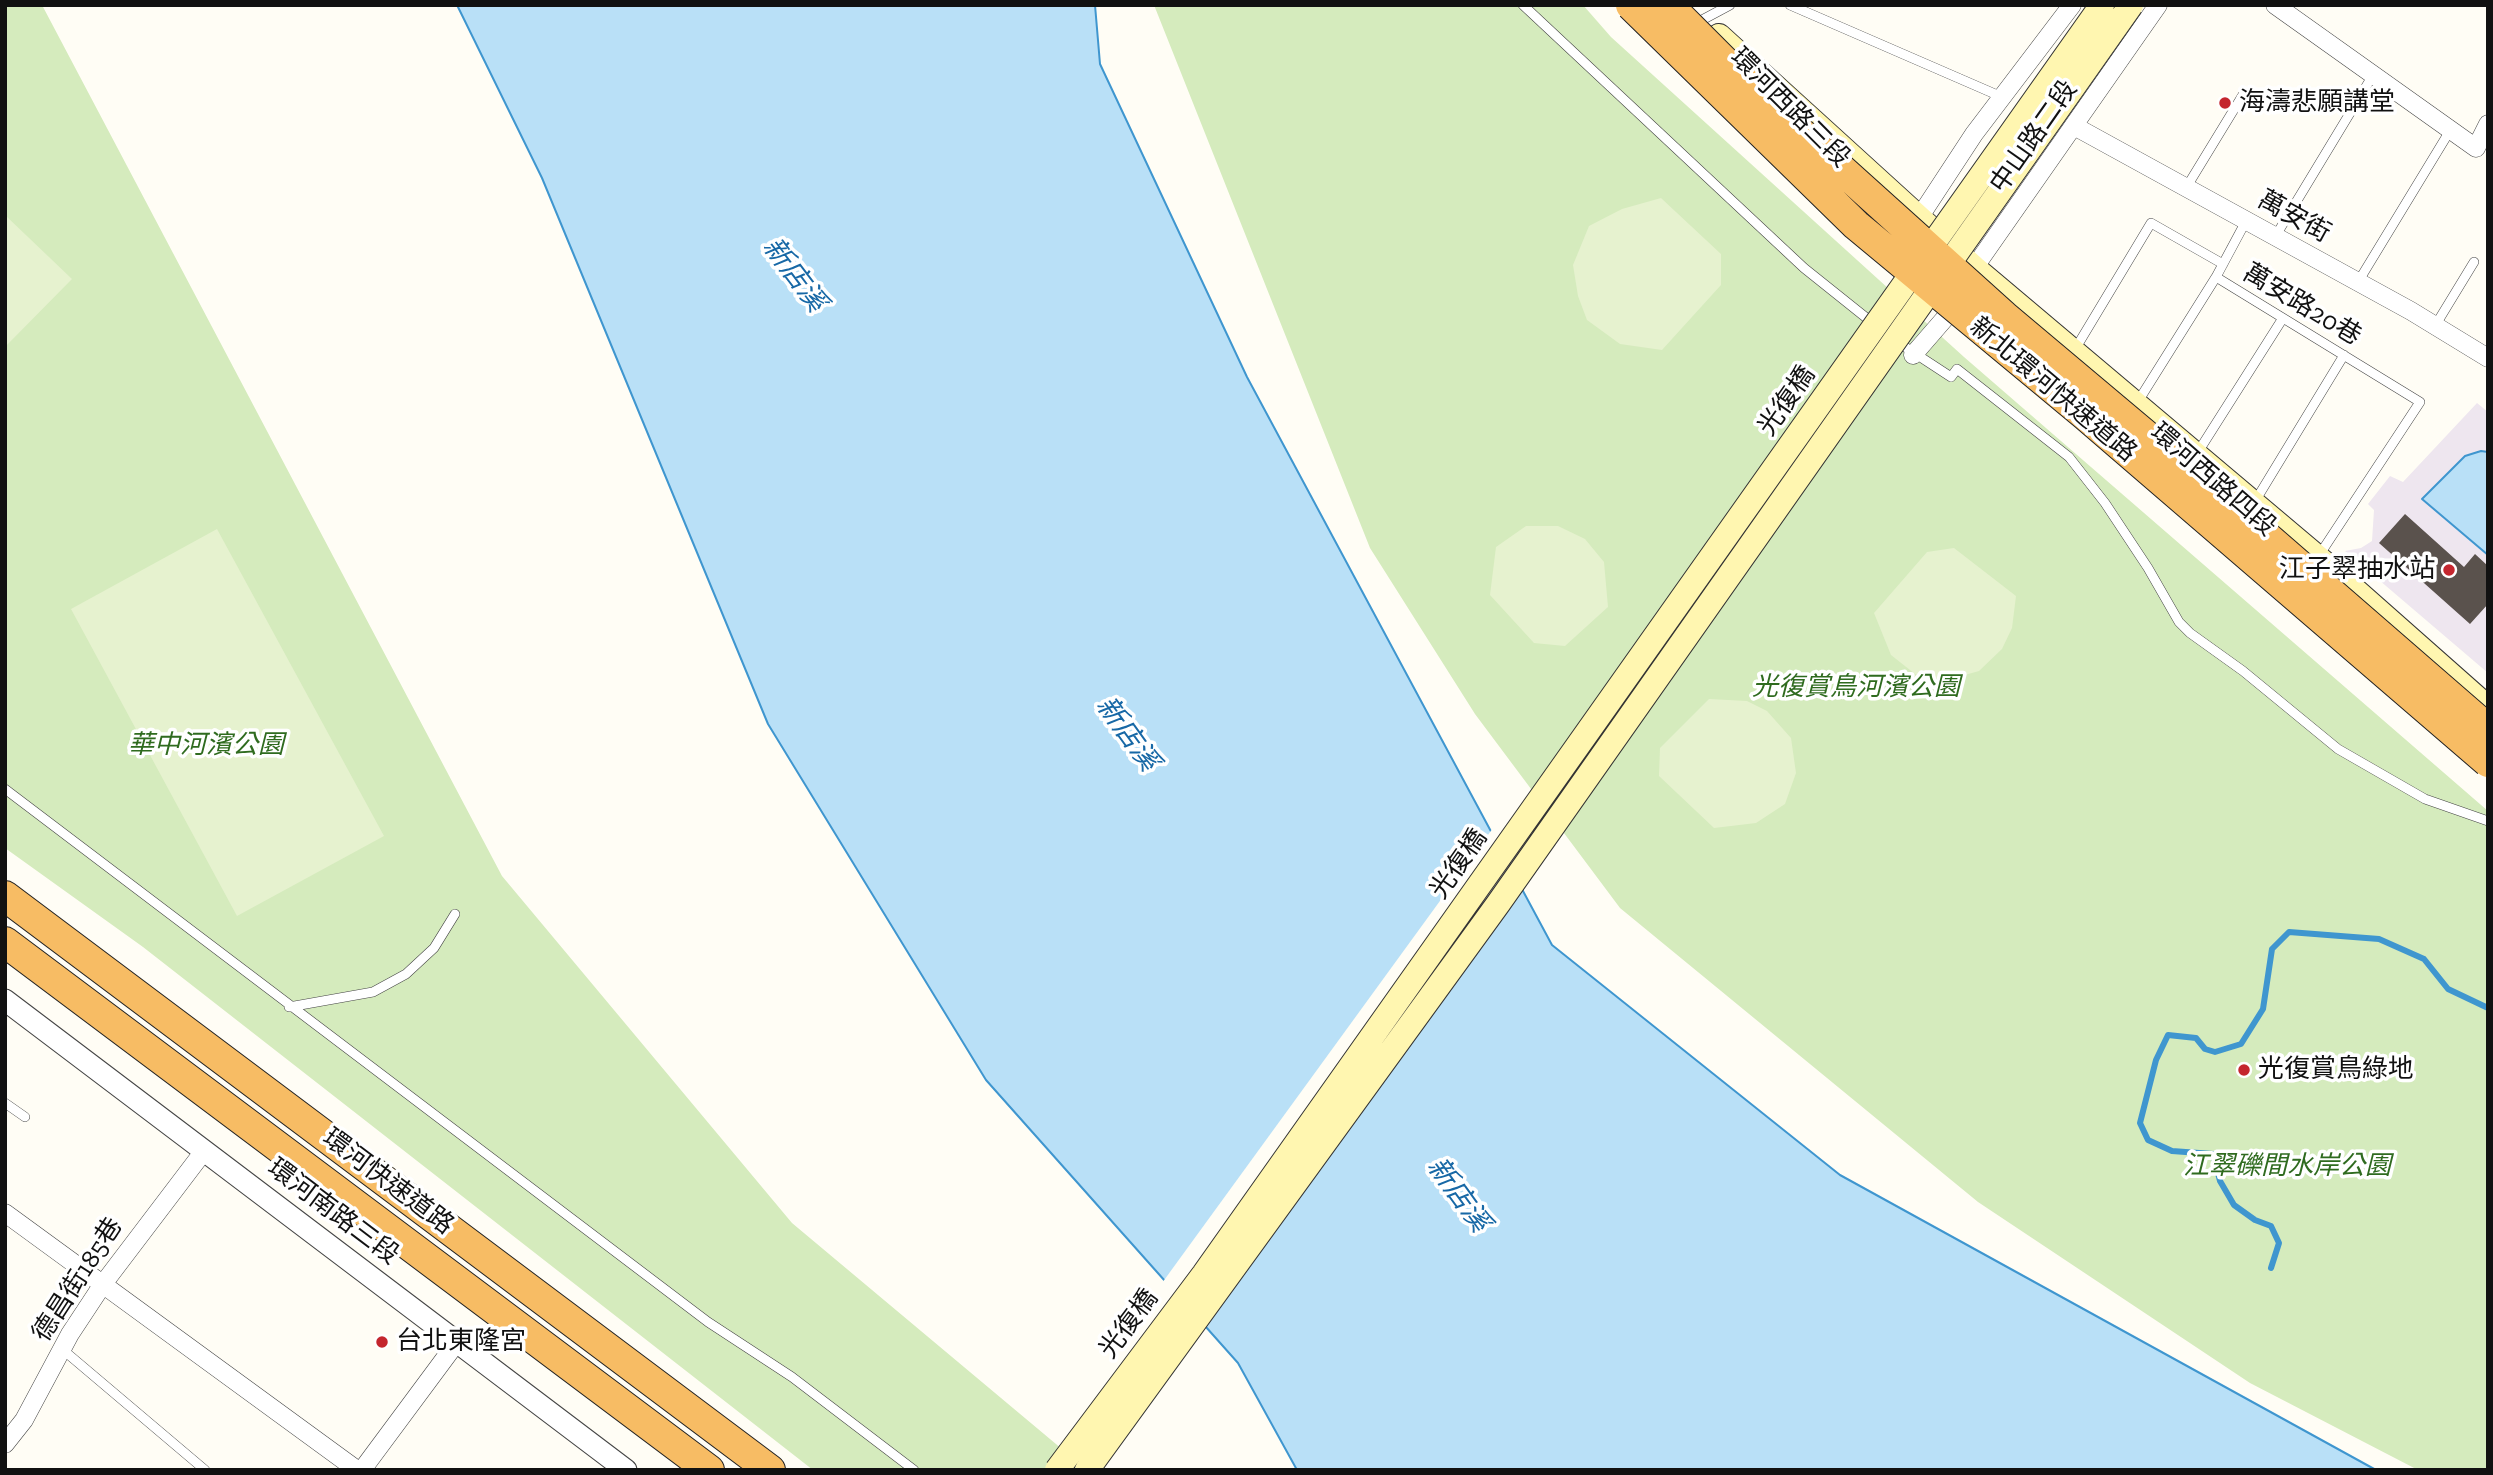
<!DOCTYPE html>
<meta charset="utf-8">
<style>
body{margin:0}
#map{position:relative;width:2493px;height:1475px;overflow:hidden;background:#fffdf5;font-family:"Zilla Slab",serif}
canvas{display:block}
.frame{position:absolute;inset:0;border:7px solid #111;pointer-events:none}
</style>
<div id="map">
<canvas width="2493" height="1475"></canvas>
<div class="frame"></div>
</div>
<script>
const ctx = document.querySelector('canvas').getContext('2d');
ctx.lineJoin = 'round';
function fillPath(path, color) {
  ctx.fillStyle = color;
  ctx.fill(path, 'evenodd');
}
function toPath(rows) {
  const path = new Path2D();
  for (const r of rows) {
    path.moveTo(r[0], r[1]);
    for (let i = 2; i < r.length; i += 2) path.lineTo(r[i], r[i + 1]);
  }
  return path;
}
function strokePath(path, color, width, dash) {
  ctx.strokeStyle = color;
  ctx.lineWidth = width;
  ctx.lineCap = dash ? 'butt' : 'round';
  ctx.setLineDash(dash || []);
  ctx.stroke(path);
}
function label(font, color, halo, rows, align = 'center') {
  ctx.font = font + ' "Zilla Slab","Noto Sans TC",serif';
  ctx.lineWidth = 7;
  ctx.setLineDash([]);
  ctx.textBaseline = 'middle';
  ctx.strokeStyle = halo;
  ctx.fillStyle = color;
  for (const [text, x, y, turn = 0] of rows) {
    ctx.save();
    ctx.translate(x, y);
    ctx.rotate((+turn || 0) * Math.PI / 180);
    ctx.textAlign = isNaN(turn) ? turn : align;
    if (halo) ctx.strokeText(text, 0, 0);
    ctx.fillText(text, 0, 0);
    ctx.restore();
  }
}
const industrial = toPath([
 [2477,403,2488,412,2488,673,2345,551,2361,548,2372,541,2374,510,2368,504,2390,476,2403,482]
]);
const green = toPath([
 [5,5,42,5,502,876,792,1223,1087,1470,813,1470,143,947,5,848],
 [1154,5,1583,5,1611,37,1964,357,2488,811,2488,1470,2418,1470,2250,1383,1978,1202,1620,908,1475,714,1370,548]
]);
const pitch = toPath([
 [1661,198,1721,254,1721,285,1662,350,1620,344,1587,320,1578,296,1573,265,1589,226,1622,209],
 [5,215,72,279,5,347],
 [1526,526,1558,526,1585,539,1604,562,1608,607,1565,646,1534,643,1490,595,1496,547],
 [217,529,384,836,237,916,71,609],
 [1954,548,2016,596,2012,628,2002,649,1979,671,1947,680,1915,674,1891,655,1874,613,1927,552],
 [1709,699,1747,701,1767,711,1791,738,1796,773,1785,804,1756,823,1714,828,1659,776,1660,748]
]);
const water = toPath([
 [457,5,1095,5,1100,64,1247,377,1552,945,1840,1175,2376,1470,1297,1470,1238,1363,986,1080,768,724,542,178,457,5],
 [2481,451,2488,452,2488,555,2422,499,2465,456,2481,451]
]);
const pier = toPath([
 [1493,828,1522,882,1203,1330,1162,1283]
]);
const stream = toPath([
 [2271,1268,2279,1243,2271,1226,2255,1220,2234,1205,2220,1181,2213,1154,2172,1151,2148,1140,2140,1123,2156,1060,2168,1035,2196,1038,2205,1049,2215,1052,2241,1044,2263,1009,2272,949,2289,932,2379,939,2424,959,2448,989,2488,1008]
]);
const building = toPath([
 [2405,514,2464,567,2475,554,2488,566,2488,604,2470,624,2379,543]
]);
const service = toPath([
 [1523,5,1804,268,1874,324],
 [1790,5,2002,97],
 [1702,20,1730,5],
 [2186,188,2244,93],
 [2246,221,2216,277,2420,402,2318,557],
 [2275,237,2373,75],
 [2358,282,2451,129],
 [2435,326,2474,262],
 [1896,341,1951,377,1957,369,2069,457,2105,503,2148,568,2179,622,2190,633,2243,671,2338,749,2425,799,2488,821],
 [2074,351,2151,223,2223,264],
 [2137,403,2216,277],
 [2198,452,2283,318],
 [2254,503,2344,355],
 [5,789,708,1322,792,1377,914,1470],
 [289,1007,373,992,406,974,434,948,455,914],
 [5,1103,25,1117],
 [62,1349,205,1470]
]);
const minor = toPath([
 [2275,5,2476,148,2488,124],
 [2074,126,2411,311,2488,358],
 [1913,227,1974,134,2072,5],
 [1913,355,1959,302,1974,268,2158,5],
 [5,1213,357,1470],
 [5,1444,24,1420,70,1334,103,1284,204,1151],
 [362,1470,457,1342]
]);
const tertiary = toPath([
 [5,1000,626,1470]
]);
const secondary = toPath([
 [1719,36,1974,268,2324,563,2488,708]
]);
const trunk = toPath([
 [5,896,770,1470],
 [5,942,709,1470]
]);
const secondaryBridge = toPath([
 [1057,1470,1204,1274,2102,5],
 [1087,1470,1498,904,2131,5]
]);
const trunkBridge = toPath([
 [1631,5,1856,225,2085,415,2488,762],
 [1668,5,1752,89,2004,316,2268,538,2488,729]
]);
const markers = [
 [2225,103,7,"#c4262e"],
 [2449,570,7,"#c4262e"],
 [2244,1070,7,"#c4262e"],
 [382,1342,7,"#c4262e"]
];
const poiNames = [
 ["海濤悲願講堂",2239,103],
 ["江子翠抽水站",2435,570,"right"],
 ["光復賞鳥綠地",2258,1070],
 ["台北東隆宮",396,1342]
];
const streetNames = [
 ["環河西路三段",1790,108,45],
 ["中山路二段",2034,137,-55],
 ["萬安街",2294,217,29],
 ["萬安路20巷",2302,305,31],
 ["新北環河快速道路",2053,390,40],
 ["光復橋",1787,401,-55],
 ["環河西路四段",2213,480,41],
 ["光復橋",1459,864,-55],
 ["環河快速道路",388,1182,37],
 ["環河南路三段",333,1212,37],
 ["德昌街185巷",78,1280,-57],
 ["光復橋",1129,1324,-53]
];
const parkNames = [
 ["光復賞鳥河濱公園",1856,688],
 ["華中河濱公園",206,746],
 ["江翠礫間水岸公園",2287,1167]
];
const waterNames = [
 ["新店溪",794,275,53],
 ["新店溪",1127,734,54],
 ["新店溪",1458,1195,54]
];
fillPath(industrial, '#eee6ef');
fillPath(green, '#d5ebbd');
fillPath(pitch, '#e6f2cf');
fillPath(water, '#b9e0f7');
strokePath(water, '#3f96cf', 2);
fillPath(pier, '#fffdf5');
strokePath(stream, '#3f96cf', 6);
fillPath(building, '#5a524d');
strokePath(service, '#444', 10);
strokePath(minor, '#444', 19);
strokePath(tertiary, '#444', 23);
strokePath(secondary, '#333', 26);
strokePath(trunk, '#222', 32);
strokePath(service, '#fff', 9);
strokePath(minor, '#fff', 18);
strokePath(tertiary, '#fff', 21);
strokePath(secondary, '#fff6b0', 24);
strokePath(trunk, '#f7bc64', 30);
strokePath(secondaryBridge, '#333', 26, []);
strokePath(trunkBridge, '#222', 32, []);
strokePath(secondaryBridge, '#fff6b0', 24);
strokePath(trunkBridge, '#f7bc64', 30);
for (const [x, y, r, color] of markers) {
  const dot = new Path2D();
  dot.arc(x, y, r, 0, 2 * Math.PI);
  ctx.fillStyle = color;
  ctx.fill(dot);
  strokePath(dot, '#fff', 2.5);
}
label('26px', '#111', '#fff', poiNames, 'left');
label('26px', '#111', '#fff', streetNames);
label('italic 26px', '#2f6b1f', '#fff', parkNames);
label('italic 28px', '#1768a6', '#fff', waterNames);
</script>
